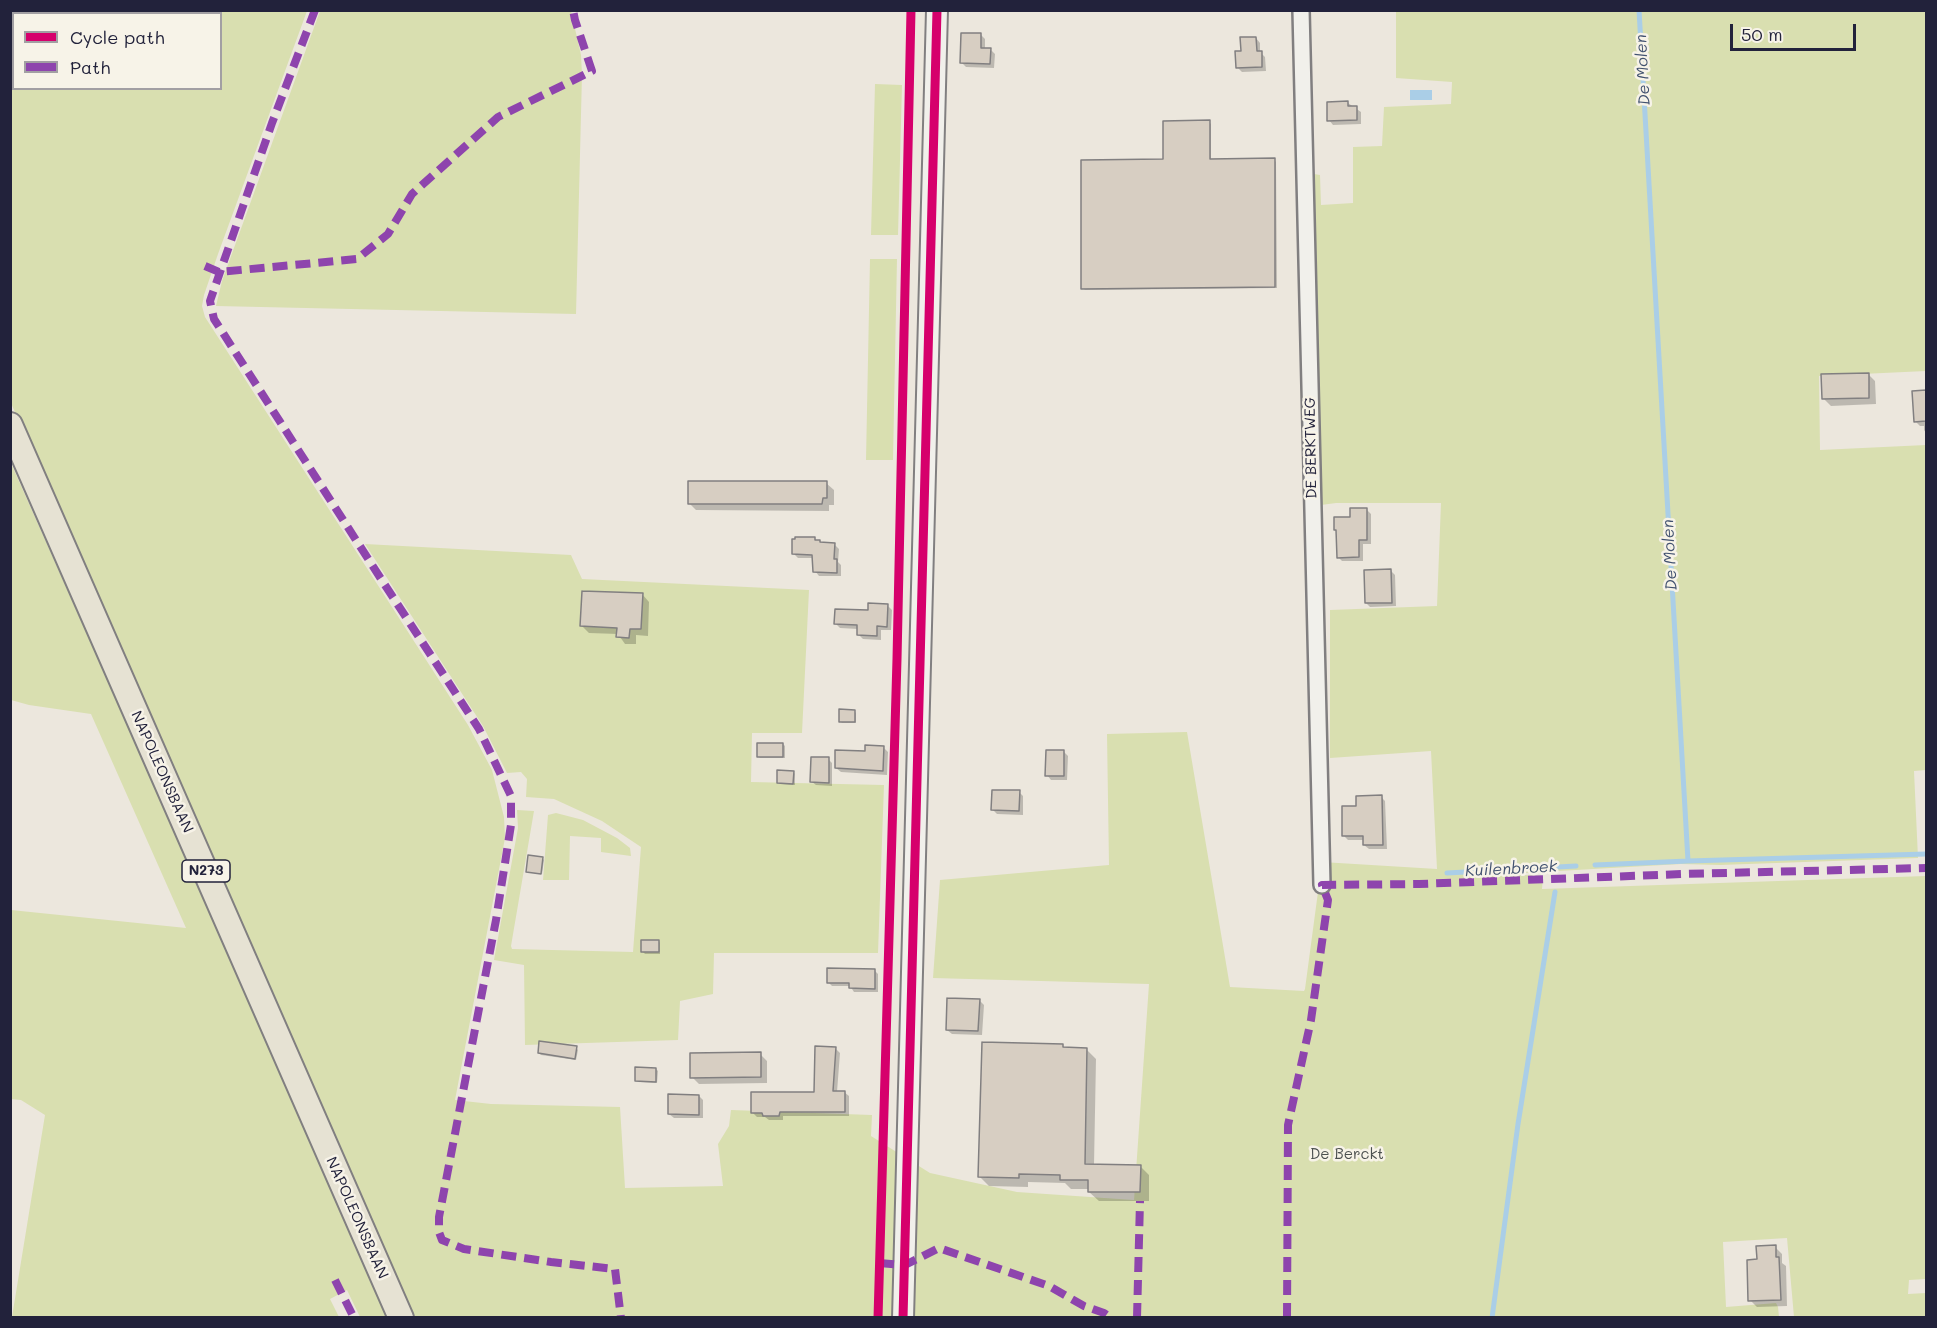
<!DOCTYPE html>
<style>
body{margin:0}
#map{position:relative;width:1937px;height:1328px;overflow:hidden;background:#ece7dd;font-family:Mali,sans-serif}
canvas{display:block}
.frame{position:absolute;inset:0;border:12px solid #22223b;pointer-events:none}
.legend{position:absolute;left:12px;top:12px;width:210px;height:78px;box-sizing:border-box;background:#f7f3e8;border:2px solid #a29fa3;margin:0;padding:8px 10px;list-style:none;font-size:18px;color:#22223b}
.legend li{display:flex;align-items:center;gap:12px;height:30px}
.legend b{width:30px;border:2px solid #a29fa3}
.scale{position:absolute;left:1730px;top:24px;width:126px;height:27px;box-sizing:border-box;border:3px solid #22223b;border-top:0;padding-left:8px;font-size:18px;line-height:21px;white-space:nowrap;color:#22223b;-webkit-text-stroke:4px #f7f3e8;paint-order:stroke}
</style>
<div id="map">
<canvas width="1937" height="1328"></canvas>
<div class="frame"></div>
<ul class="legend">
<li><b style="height:8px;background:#d6006c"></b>Cycle path</li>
<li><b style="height:8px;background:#8e44ad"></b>Path</li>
</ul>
<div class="scale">50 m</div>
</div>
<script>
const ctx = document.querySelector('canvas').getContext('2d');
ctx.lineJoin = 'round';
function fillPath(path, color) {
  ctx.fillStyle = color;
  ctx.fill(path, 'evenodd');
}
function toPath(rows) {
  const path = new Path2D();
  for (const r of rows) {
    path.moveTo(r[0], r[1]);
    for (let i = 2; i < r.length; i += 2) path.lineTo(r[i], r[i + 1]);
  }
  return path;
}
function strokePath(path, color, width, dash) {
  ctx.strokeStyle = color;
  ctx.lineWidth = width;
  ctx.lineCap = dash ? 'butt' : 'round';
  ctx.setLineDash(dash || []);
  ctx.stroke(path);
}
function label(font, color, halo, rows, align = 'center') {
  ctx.font = font + ' Mali,sans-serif';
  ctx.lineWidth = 5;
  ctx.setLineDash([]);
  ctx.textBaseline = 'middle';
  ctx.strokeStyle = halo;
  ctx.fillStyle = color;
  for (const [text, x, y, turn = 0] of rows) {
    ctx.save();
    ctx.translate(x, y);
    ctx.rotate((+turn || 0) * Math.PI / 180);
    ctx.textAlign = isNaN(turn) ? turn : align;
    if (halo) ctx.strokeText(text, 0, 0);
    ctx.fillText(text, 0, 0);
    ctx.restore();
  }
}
const green = toPath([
 [10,11,307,11,218,254,204,295,202,306,205,317,468,725,492,770,504,817,505,838,455,1100,491,1104,620,1107,625,1188,723,1186,718,1144,729,1126,731,1110,872,1115,871,1136,930,1173,1017,1192,1134,1200,1149,984,933,978,940,880,1109,865,1107,734,1187,732,1230,987,1304,991,1305,989,1322,862,1437,869,1431,751,1330,758,1330,610,1437,606,1441,503,1336,503,1321,505,1314,174,1320,175,1321,205,1353,203,1353,147,1382,146,1384,107,1451,104,1452,82,1396,78,1396,11,1926,11,1926,371,1819,376,1820,450,1926,445,1926,770,1914,771,1918,858,1720,865,1681,864,1506,874,1543,876,1542,889,1926,876,1926,1279,1909,1280,1908,1294,1926,1293,1926,1317,1794,1317,1787,1238,1723,1242,1726,1307,1776,1303,1778,1307,1779,1317,411,1317,11,403],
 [14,14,220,14,220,88,14,88],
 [320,11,571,11,581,55,582,74,576,314,216,306,222,281],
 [875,84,902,85,898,235,871,235],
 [870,259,897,259,893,460,866,460],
 [10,461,391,1317,360,1317,347,1290,330,1299,339,1317,12,1317,45,1115,21,1100,11,1099,11,910,186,928,91,714,29,705,11,700],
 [365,544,571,555,582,579,809,590,802,733,752,733,751,782,884,785,878,953,714,953,713,994,680,1001,678,1040,525,1045,524,965,494,960,518,828,517,810,534,811,511,946,512,949,633,952,641,847,602,821,554,799,526,797,527,779,521,772,507,773,483,726],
 [556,813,583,820,617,838,630,848,631,856,601,852,601,838,570,836,569,880,543,880,548,815]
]);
const water = toPath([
 [1410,90,1432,90,1432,100,1410,100]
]);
const shadow = toPath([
 [981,35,985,39,985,49,990,49,995,54,994,68,966,67,962,63],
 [1256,38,1260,43,1260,52,1265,57,1266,71,1242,72,1237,67,1242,53],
 [1348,103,1361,112,1361,124,1333,125,1329,120],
 [1209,122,1211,124,1211,160,1274,160,1276,162,1277,288,1085,290,1083,288,1165,161],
 [1868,374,1875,381,1876,404,1831,406,1824,399],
 [1926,392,1926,433,1924,430,1924,426,1920,426,1915,421,1914,393],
 [826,483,834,490,834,505,829,505,829,511,696,510,689,503],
 [1366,509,1371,514,1371,544,1363,544,1363,561,1342,561,1338,557,1338,532,1335,530],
 [815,539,821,544,834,544,839,549,838,562,841,565,841,576,819,576,815,571,814,558,798,558,793,553],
 [1391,571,1395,575,1396,606,1370,607,1366,603],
 [642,594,649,602,648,636,636,635,636,644,625,644,618,634,589,633,582,626],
 [887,605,892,610,891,630,881,630,881,640,863,639,858,634,858,629,840,628,836,624],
 [854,711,856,713,856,723,842,723,840,721],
 [783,744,785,746,785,758,760,758,758,756],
 [883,747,888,752,887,775,841,772,836,768],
 [1064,752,1068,756,1067,780,1051,780,1047,775],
 [828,759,832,763,832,786,816,785,812,782],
 [794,772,795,774,795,785,780,784,778,782],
 [1019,792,1023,796,1023,815,997,814,993,810],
 [1381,797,1385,801,1387,849,1369,849,1364,845,1364,840,1348,840,1344,836,1358,807],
 [542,858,544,860,542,874,527,871],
 [659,941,660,943,660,954,645,954,643,952],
 [874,970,878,974,878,992,854,992,850,986,832,986,828,982],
 [980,1001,984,1005,982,1035,952,1034,947,1030],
 [1062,1045,1066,1049,1086,1049,1096,1059,1094,1165,1140,1166,1149,1175,1149,1201,1099,1201,1089,1192,1089,1189,1071,1189,1065,1183,1028,1182,1028,1187,989,1186,979,1176],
 [576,1048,578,1050,576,1060,541,1055,539,1053],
 [835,1048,840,1053,837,1092,844,1092,849,1096,849,1116,783,1116,783,1120,769,1120,765,1117,757,1117,752,1112,816,1094],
 [760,1054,767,1061,767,1083,699,1084,692,1077],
 [656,1069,658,1071,657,1083,638,1082,637,1081],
 [699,1096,703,1100,703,1118,674,1118,669,1114],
 [1775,1247,1782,1254,1782,1263,1786,1266,1787,1306,1757,1307,1750,1300,1758,1261]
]);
const stream = toPath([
 [1639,10,1688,861,1926,854],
 [1595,865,1688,861],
 [1447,873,1576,866],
 [1492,1318,1518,1124,1555,892]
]);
const building = toPath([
 [961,33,981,33,981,48,991,48,990,64,960,63,961,33],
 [1240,37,1256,37,1257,51,1262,51,1262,67,1236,68,1235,51,1241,51,1240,37],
 [1348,101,1348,106,1357,106,1357,120,1327,121,1327,102,1348,101],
 [1210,120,1210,159,1275,158,1275,287,1081,289,1081,160,1163,159,1163,121,1210,120],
 [1869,373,1869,398,1822,399,1821,374,1869,373],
 [1926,390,1926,421,1914,422,1912,391,1926,390],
 [688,481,827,481,827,498,823,498,822,504,688,504,688,481],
 [1350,508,1367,508,1367,540,1359,540,1359,557,1337,558,1336,530,1334,530,1334,517,1350,517,1350,508],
 [795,537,815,537,815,540,820,540,820,542,835,543,834,559,837,559,837,573,813,572,812,555,792,554,792,539,795,539,795,537],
 [1391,569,1392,603,1365,603,1364,570,1391,569],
 [582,591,643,593,641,629,630,629,629,638,616,637,617,628,580,626,582,591],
 [868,603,888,604,887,627,877,626,877,636,857,635,857,625,834,624,835,609,868,610,868,603],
 [839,709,855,710,855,722,839,722,839,709],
 [757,743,783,743,783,757,757,757,757,743],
 [865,745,884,746,883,771,835,768,835,750,865,751,865,745],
 [1046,750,1064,750,1064,776,1045,776,1046,750],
 [811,757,829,757,829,783,810,782,811,757],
 [777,770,794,771,793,784,777,783,777,770],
 [992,790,1020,790,1019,811,991,810,992,790],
 [1382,795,1383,845,1363,845,1363,836,1342,836,1342,806,1356,806,1356,796,1382,795],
 [528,855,543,857,541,874,526,872,528,855],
 [641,940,659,940,659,952,641,952,641,940],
 [827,968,875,969,875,989,849,988,849,983,827,983,827,968],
 [947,998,980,999,978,1031,946,1030,947,998],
 [539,1041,577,1046,575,1059,538,1053,539,1041],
 [982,1042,1063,1044,1063,1047,1087,1048,1085,1164,1141,1165,1140,1192,1088,1192,1088,1180,1060,1180,1060,1175,1019,1174,1019,1178,978,1177,982,1042],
 [815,1046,836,1047,833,1091,845,1091,845,1112,780,1112,779,1116,763,1116,762,1113,751,1113,751,1092,814,1092,815,1046],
 [761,1052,761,1077,690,1078,690,1053,761,1052],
 [635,1067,656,1068,656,1082,635,1081,635,1067],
 [668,1094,699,1095,699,1115,668,1114,668,1094],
 [1776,1245,1776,1257,1779,1257,1781,1300,1748,1301,1747,1260,1757,1259,1756,1246,1776,1245]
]);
const minor = toPath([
 [1301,10,1322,885]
]);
const tertiary = toPath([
 [903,1318,937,10]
]);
const primary = toPath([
 [10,425,401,1318]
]);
const quiet = toPath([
 [315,10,272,123,210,301,214,319,383,582,479,729,511,796,511,825,496,920,439,1217,439,1232,442,1240,464,1249,551,1262,615,1269,621,1318],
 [205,266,219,272,357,259,388,234,412,194,498,117,592,71,575,20,573,10],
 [879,1263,905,1265,939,1248,1049,1286,1084,1306,1104,1313,1111,1318],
 [335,1280,354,1318],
 [1137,1318,1140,1201],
 [1287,1318,1288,1125,1311,1020,1328,900,1322,885,1419,884,1683,874,1926,868]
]);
const cycleway = toPath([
 [878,1318,897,659,911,10],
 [903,1318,937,10]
]);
const shields = [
 [206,871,48]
];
const shieldNames = [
 ["N273",206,871]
];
const streetNames = [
 ["DE BERKTWEG",1311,448,-91],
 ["NAPOLEONSBAAN",162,772,66],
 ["NAPOLEONSBAAN",357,1218,66]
];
const parkNames = [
 ["De Berckt",1347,1154]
];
const waterNames = [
 ["De Molen",1643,70,-93],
 ["De Molen",1670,555,-93],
 ["Kuilenbroek",1511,869,-3]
];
fillPath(green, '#d9dfb0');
fillPath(water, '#aacee7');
fillPath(shadow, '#0003');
strokePath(stream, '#aacee7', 5);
fillPath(building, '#d7cec2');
strokePath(building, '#817f80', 1.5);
strokePath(minor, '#817f80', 20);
strokePath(tertiary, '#817f80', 24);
strokePath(primary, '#817f80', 28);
strokePath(minor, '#f1f0eb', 15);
strokePath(tertiary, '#f1f0eb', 20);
strokePath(primary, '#e6e2d3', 24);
strokePath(quiet, '#8e44ad', 8, [15, 8]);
strokePath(cycleway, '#d6006c', 9);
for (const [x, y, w] of shields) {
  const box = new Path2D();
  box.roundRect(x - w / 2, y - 11, w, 22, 4.5);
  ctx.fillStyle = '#f7f3e8';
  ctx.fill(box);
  strokePath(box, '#22223b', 1.5);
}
label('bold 14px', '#22223b', null, shieldNames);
label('15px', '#22223b', '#f7f3e8', streetNames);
label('15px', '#4c504f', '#f7f3e8', parkNames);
label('italic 16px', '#425270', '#f7f3e8', waterNames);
</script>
